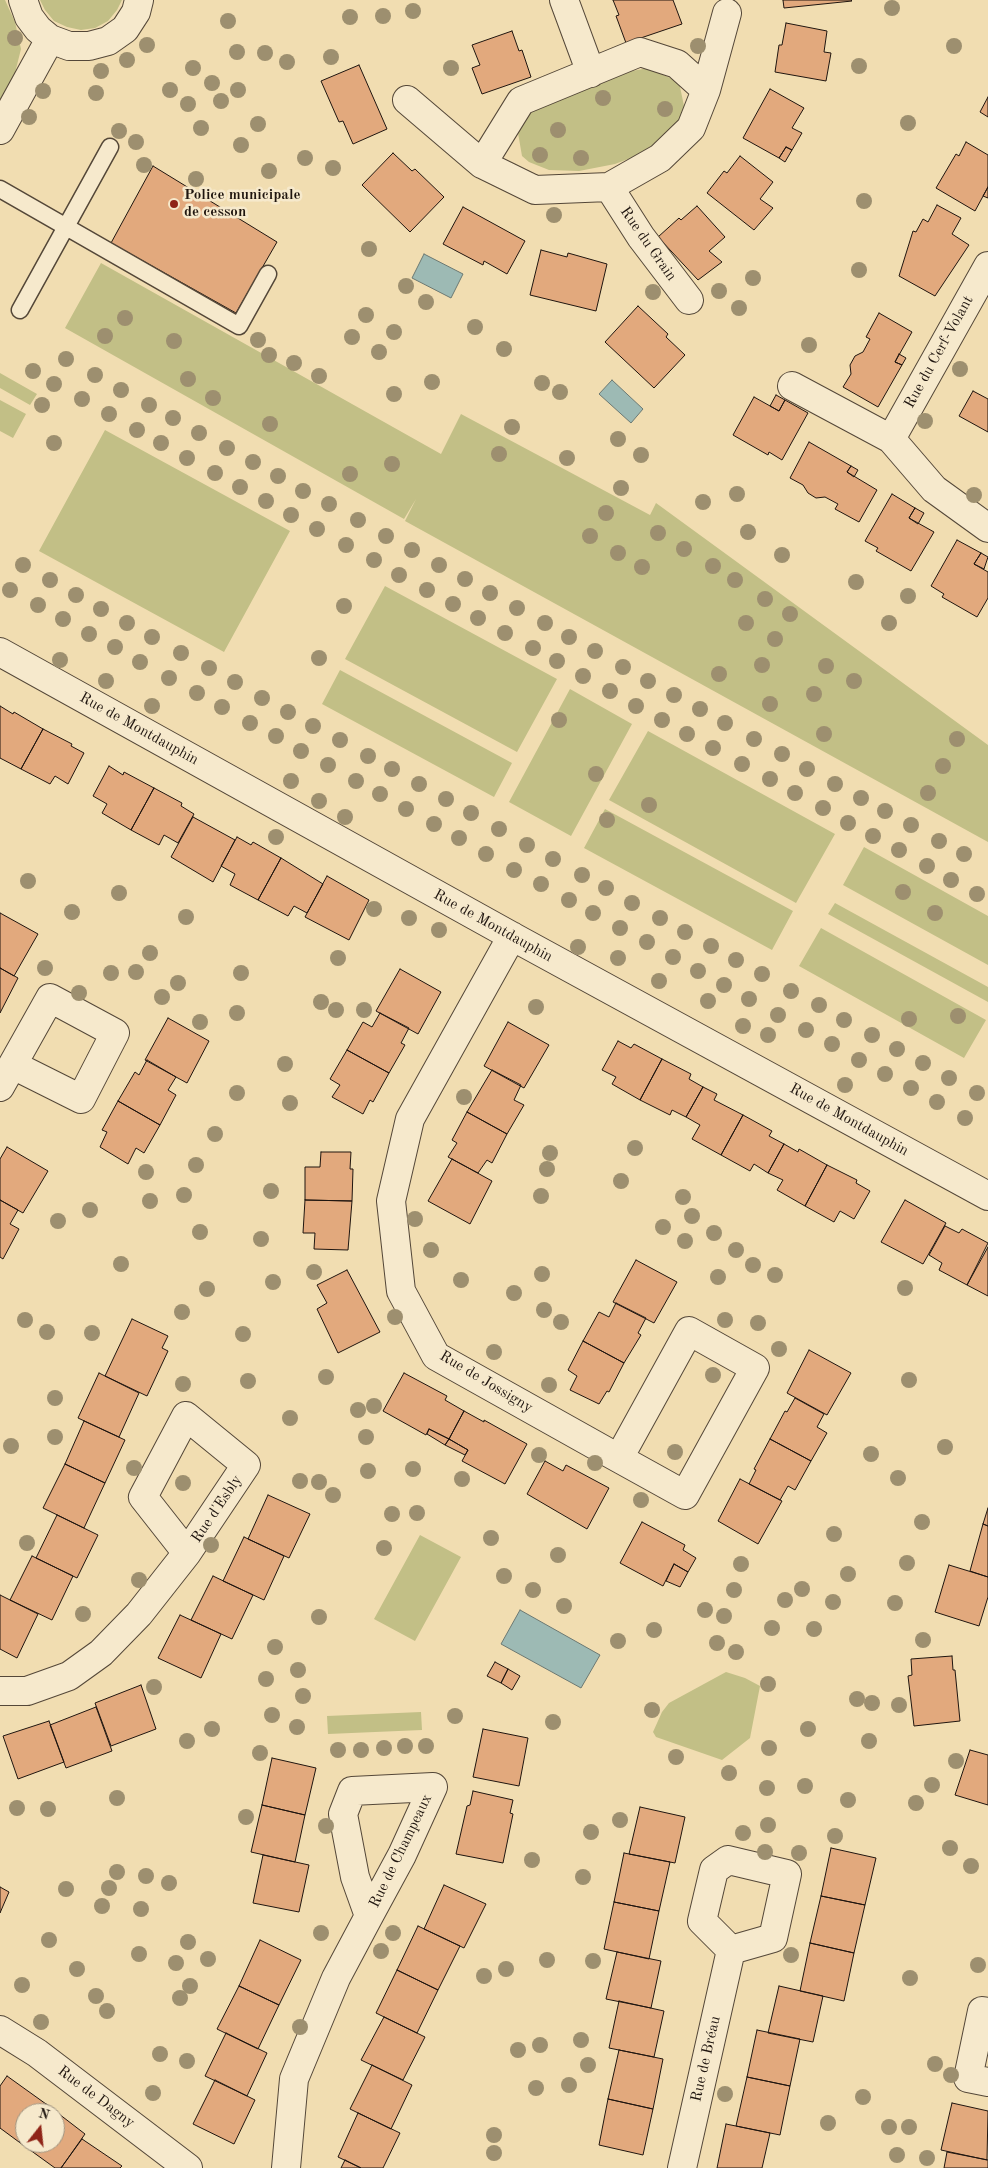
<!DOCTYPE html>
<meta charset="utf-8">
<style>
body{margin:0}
#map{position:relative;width:988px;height:2168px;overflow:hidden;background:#f1ddb1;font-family:"Old Standard TT",serif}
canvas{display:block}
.north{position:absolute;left:15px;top:2103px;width:50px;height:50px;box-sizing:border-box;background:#f6e9cc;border:1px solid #a09480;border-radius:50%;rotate:16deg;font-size:14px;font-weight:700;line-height:20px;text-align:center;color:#1f150f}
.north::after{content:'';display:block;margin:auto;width:18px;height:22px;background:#8f2418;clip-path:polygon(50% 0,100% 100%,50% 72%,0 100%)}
</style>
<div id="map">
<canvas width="988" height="2168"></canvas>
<div class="north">N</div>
</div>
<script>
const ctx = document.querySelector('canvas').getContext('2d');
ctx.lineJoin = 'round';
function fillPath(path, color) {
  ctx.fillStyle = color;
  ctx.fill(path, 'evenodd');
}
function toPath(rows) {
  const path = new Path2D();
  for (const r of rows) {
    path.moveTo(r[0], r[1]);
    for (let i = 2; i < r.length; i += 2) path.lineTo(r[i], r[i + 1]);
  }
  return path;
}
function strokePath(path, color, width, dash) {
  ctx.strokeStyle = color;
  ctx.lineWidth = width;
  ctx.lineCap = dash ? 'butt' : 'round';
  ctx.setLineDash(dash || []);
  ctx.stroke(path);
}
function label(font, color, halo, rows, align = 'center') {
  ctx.font = font + ' "Old Standard TT",serif';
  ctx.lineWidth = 5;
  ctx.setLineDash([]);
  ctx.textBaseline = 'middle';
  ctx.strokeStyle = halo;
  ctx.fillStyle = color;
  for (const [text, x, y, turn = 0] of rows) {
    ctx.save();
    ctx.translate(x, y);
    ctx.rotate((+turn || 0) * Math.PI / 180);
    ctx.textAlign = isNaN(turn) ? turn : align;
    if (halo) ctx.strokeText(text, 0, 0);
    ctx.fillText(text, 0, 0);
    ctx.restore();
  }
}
const green = toPath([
 [0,0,5,0,15,22,21,49,15,73,0,102],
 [40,0,122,0,117,10,108,21,95,28,81,30,67,27,54,21,45,10],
 [648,68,679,82,684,106,681,119,671,131,653,145,636,156,615,164,579,171,549,170,529,162,522,156,518,133,520,122,527,111,632,71],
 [101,263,441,454,461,414,650,515,656,503,988,745,988,842,405,521,416,499,404,519,65,328],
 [0,373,37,394,30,405,0,388],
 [0,400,26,414,13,438,0,431],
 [105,430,290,531,224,652,39,551],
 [385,586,557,679,517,752,345,659],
 [340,670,512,763,494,797,322,704],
 [570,689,632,724,571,836,509,802],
 [648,731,835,834,796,903,609,800],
 [605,809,793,911,772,950,584,848],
 [864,847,988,916,988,965,843,885],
 [835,903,988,987,988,1002,828,914],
 [821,928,986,1020,964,1058,799,966],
 [420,1535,461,1557,415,1641,374,1619],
 [726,1672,745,1678,760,1686,750,1738,722,1760,656,1737,653,1732,662,1712,669,1703],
 [421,1712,422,1730,328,1734,327,1716]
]);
const water = toPath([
 [424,254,463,274,451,298,412,278,424,254],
 [612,380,643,409,631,423,599,394,612,380],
 [520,1610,600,1655,581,1688,501,1644,520,1610]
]);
const building = toPath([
 [613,0,673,0,682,24,626,43,616,16,619,15,613,0],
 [783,0,851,0,852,1,784,8,783,0],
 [786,23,827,31,824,52,831,53,826,81,775,72,779,45,782,45,786,23],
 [512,31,519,51,522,50,531,77,482,94,472,68,480,65,472,45,512,31],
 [359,65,387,129,353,144,343,121,339,122,321,81,359,65],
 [770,89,804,108,792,128,802,133,792,150,786,147,779,158,743,138,770,89],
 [988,97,988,117,980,112,988,97],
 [966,142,988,155,988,187,975,211,936,188,956,154,959,156,966,142],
 [786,147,792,150,785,162,779,158,786,147],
 [393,153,412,171,415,169,444,197,410,232,362,185,393,153],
 [740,156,773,182,760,199,773,208,754,230,707,193,724,171,727,173,740,156],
 [153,166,277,242,236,313,111,243,153,166],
 [988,187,988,198,983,196,988,187],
 [937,205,961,218,952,234,969,245,935,296,899,276,913,231,916,232,923,219,928,222,937,205],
 [697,206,725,237,709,251,722,262,698,280,658,237,679,218,681,220,697,206],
 [463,207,525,241,507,274,484,261,483,265,443,244,463,207],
 [541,250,567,257,568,253,607,264,596,311,530,295,541,250],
 [638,306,668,334,666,337,685,355,654,388,605,342,638,306],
 [879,313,912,332,895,362,902,365,878,407,843,387,851,374,850,365,855,356,863,352,870,339,866,337,879,313],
 [899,354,906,358,902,365,895,362,899,354],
 [973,391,988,399,988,432,959,416,973,391],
 [776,395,785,400,779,411,770,406,776,395],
 [754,397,779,411,785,400,808,413,782,460,769,452,768,455,733,435,754,397],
 [809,442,851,466,847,472,877,490,859,522,835,509,838,504,825,497,816,498,808,493,803,485,790,478,809,442],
 [851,466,858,470,854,477,847,472,851,466],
 [892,494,915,508,909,518,934,532,911,571,876,551,878,548,865,541,892,494],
 [915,508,924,513,918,524,909,518,915,508],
 [957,540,981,553,974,564,988,572,988,598,977,617,942,597,944,594,931,586,957,540],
 [981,553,988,557,984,569,974,564,981,553],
 [0,706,13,714,14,712,43,729,21,769,0,758,0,706],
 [43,729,72,744,71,746,84,753,68,784,55,776,50,784,21,769,43,729],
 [109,766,123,775,124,772,154,788,131,830,102,813,107,804,93,796,109,766],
 [154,788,182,803,181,806,194,814,178,843,164,835,159,845,131,830,154,788],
 [193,817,235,840,213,882,171,857,193,817],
 [237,837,251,845,253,842,281,858,258,900,230,885,235,874,221,866,237,837],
 [281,858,323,884,307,913,294,906,288,916,258,900,281,858],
 [327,876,369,900,349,940,305,917,327,876],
 [0,913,38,934,14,976,0,968,0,913],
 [0,968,18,978,0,1013,0,968],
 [400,969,441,992,418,1034,376,1011,400,969],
 [380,1013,409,1028,401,1043,405,1045,389,1073,347,1050,363,1022,372,1027,380,1013],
 [168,1018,209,1041,187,1083,145,1060,168,1018],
 [508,1022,549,1045,524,1088,484,1066,508,1022],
 [618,1041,631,1048,634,1044,662,1059,640,1100,612,1084,616,1077,602,1070,618,1041],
 [347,1050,389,1073,373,1102,370,1100,363,1114,332,1097,340,1085,330,1079,347,1050],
 [662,1059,691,1074,689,1079,703,1087,686,1117,672,1110,670,1115,640,1100,662,1059],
 [147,1060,176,1077,168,1090,176,1095,160,1125,118,1101,135,1072,139,1075,147,1060],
 [492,1070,521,1085,514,1100,524,1105,507,1134,467,1112,492,1070],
 [703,1087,717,1094,714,1100,743,1115,721,1155,692,1139,700,1125,686,1117,703,1087],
 [118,1101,160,1125,144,1153,136,1148,128,1164,100,1147,107,1132,102,1130,118,1101],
 [467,1112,507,1134,492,1163,487,1160,478,1173,448,1157,457,1143,452,1140,467,1112],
 [743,1115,772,1131,769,1136,784,1144,768,1173,754,1164,750,1171,721,1155,743,1115],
 [784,1144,798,1152,799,1149,827,1165,805,1206,777,1190,783,1180,768,1173,784,1144],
 [7,1147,48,1171,23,1213,0,1200,0,1159,7,1147],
 [321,1152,351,1152,350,1169,353,1169,352,1201,305,1200,305,1167,320,1167,321,1152],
 [452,1159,492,1181,470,1224,428,1201,452,1159],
 [827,1165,857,1180,856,1183,870,1191,854,1219,840,1211,834,1222,805,1206,827,1165],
 [0,1200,18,1210,10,1224,19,1229,3,1259,0,1257,0,1200],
 [305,1200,352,1201,348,1250,314,1249,315,1233,303,1233,305,1200],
 [905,1200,946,1223,923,1264,881,1242,905,1200],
 [945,1226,959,1233,962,1229,988,1243,967,1285,939,1270,942,1263,929,1255,945,1226],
 [988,1247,988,1296,967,1285,988,1247],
 [636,1260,677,1282,654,1323,613,1302,636,1260],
 [347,1270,380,1332,338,1353,317,1309,327,1303,317,1285,347,1270],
 [616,1303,646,1318,638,1333,641,1335,624,1363,583,1341,599,1312,609,1317,616,1303],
 [132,1319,168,1336,162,1348,168,1351,147,1396,105,1376,132,1319],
 [583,1341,624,1363,609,1392,607,1391,599,1404,570,1390,577,1376,568,1370,583,1341],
 [809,1350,851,1373,827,1415,787,1393,809,1350],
 [99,1373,139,1393,119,1437,78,1418,99,1373],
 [404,1373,447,1396,445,1400,464,1411,449,1439,429,1429,426,1435,383,1411,404,1373],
 [795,1398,824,1414,817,1427,827,1433,811,1461,770,1439,785,1411,787,1412,795,1398],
 [464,1411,484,1422,484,1420,527,1444,505,1484,462,1461,468,1450,449,1439,464,1411],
 [84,1421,125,1440,105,1483,65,1464,84,1421],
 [429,1429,449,1439,445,1445,427,1434,429,1429],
 [449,1439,468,1450,465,1455,445,1445,449,1439],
 [770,1439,811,1461,795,1490,788,1486,780,1500,749,1484,756,1470,754,1469,770,1439],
 [545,1461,563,1471,566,1465,609,1488,587,1529,527,1494,545,1461],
 [65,1464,105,1483,84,1528,43,1508,65,1464],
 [740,1479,782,1501,758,1544,718,1521,740,1479],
 [268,1495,310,1514,289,1558,248,1539,268,1495],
 [988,1508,988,1526,983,1524,988,1508],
 [57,1515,98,1535,77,1578,36,1558,57,1515],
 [642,1522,685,1545,683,1550,696,1558,688,1572,674,1564,663,1586,620,1563,642,1522],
 [983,1524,988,1526,988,1577,970,1571,983,1524],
 [244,1537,284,1556,264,1600,223,1581,244,1537],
 [32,1556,73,1576,52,1620,10,1600,32,1556],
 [674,1564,688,1572,680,1587,666,1581,674,1564],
 [949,1565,988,1577,988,1597,979,1626,935,1612,949,1565],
 [213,1576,253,1595,232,1639,191,1620,213,1576],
 [0,1595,38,1614,17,1658,0,1649,0,1595],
 [180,1615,221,1634,201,1678,158,1658,180,1615],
 [952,1656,953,1670,955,1670,960,1721,914,1726,908,1676,912,1675,911,1659,952,1656],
 [495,1662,508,1669,501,1683,487,1676,495,1662],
 [508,1669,520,1676,512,1690,501,1683,508,1669],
 [141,1685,156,1729,111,1746,95,1703,141,1685],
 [96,1707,112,1751,66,1768,50,1725,96,1707],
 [49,1721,64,1762,18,1779,3,1736,49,1721],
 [483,1729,528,1738,519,1786,473,1777,483,1729],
 [970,1750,988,1755,988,1805,955,1795,970,1750],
 [272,1758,316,1768,305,1815,262,1805,272,1758],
 [473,1791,513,1800,510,1813,513,1814,503,1863,456,1854,467,1806,470,1805,473,1791],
 [262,1805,305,1815,295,1862,251,1852,262,1805],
 [640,1807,685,1817,675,1863,629,1854,640,1807],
 [831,1848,876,1858,865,1905,821,1896,831,1848],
 [624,1853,670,1862,659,1911,614,1902,624,1853],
 [263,1855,309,1865,299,1912,253,1903,263,1855],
 [444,1885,486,1904,464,1948,424,1929,444,1885],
 [0,1887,9,1892,0,1913,0,1887],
 [821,1896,865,1905,854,1953,810,1943,821,1896],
 [614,1902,659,1911,649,1959,604,1949,614,1902],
 [418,1926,460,1946,438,1990,397,1970,418,1926],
 [260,1940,301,1960,279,2005,239,1986,260,1940],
 [810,1943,854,1953,844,2001,800,1991,810,1943],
 [617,1952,661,1961,651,2008,606,1999,617,1952],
 [397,1970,438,1990,417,2033,376,2013,397,1970],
 [239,1986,279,2005,258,2049,217,2029,239,1986],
 [779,1986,823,1996,813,2042,768,2033,779,1986],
 [619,2001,664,2011,654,2057,609,2048,619,2001],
 [384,2017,425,2037,403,2080,361,2060,384,2017],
 [757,2030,800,2039,790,2086,747,2077,757,2030],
 [226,2033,267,2053,247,2096,205,2076,226,2033],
 [619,2050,663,2059,653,2109,608,2099,619,2050],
 [372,2065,412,2085,391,2129,350,2109,372,2065],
 [7,2076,46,2104,40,2113,25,2113,25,2133,19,2142,0,2128,0,2086,7,2076],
 [747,2077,790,2086,780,2135,736,2126,747,2077],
 [215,2080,255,2100,234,2144,193,2124,215,2080],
 [608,2099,653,2109,643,2155,599,2145,608,2099],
 [952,2103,988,2111,987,2160,941,2150,952,2103],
 [46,2104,85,2134,61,2168,55,2168,19,2142,25,2133,25,2143,55,2143,55,2113,40,2113,46,2104],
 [358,2113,400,2133,383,2168,361,2168,338,2157,358,2113],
 [726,2124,770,2133,762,2168,717,2168,726,2124],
 [82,2139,122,2166,120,2168,61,2168,82,2139],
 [947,2152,988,2160,988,2168,944,2168,947,2152],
 [345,2160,361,2168,341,2168,345,2160]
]);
const lane = toPath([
 [0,189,239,326,268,274],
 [20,310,110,147]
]);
const street = toPath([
 [23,0,29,17,38,29,50,39,69,46,89,46,108,41,125,29,136,12,139,0],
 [564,0,591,73],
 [640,52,677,64,706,90,691,128,660,158,609,187,535,190,482,164,521,101,640,52],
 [706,90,727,13],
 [407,100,482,164],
 [0,130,50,39],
 [609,187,641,237,689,300],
 [988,266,891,439,934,489,988,528],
 [792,386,891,439],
 [0,652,517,939,988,1196],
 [512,936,410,1119,391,1201,401,1291,436,1356,611,1454,685,1495,755,1368,689,1331,619,1458],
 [0,1087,50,998,115,1033,81,1099,13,1065],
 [0,1691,27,1691,69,1676,101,1653,139,1614,187,1553,246,1465,186,1416,143,1497,187,1553],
 [728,1860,787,1874,773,1938,731,1950,702,1921,714,1870,728,1860],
 [988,2012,982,2011,968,2078,988,2082],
 [0,2030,37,2053,188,2168],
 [286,2168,294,2079,336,1978,369,1916,402,1855,433,1787,352,1791,343,1814,355,1877,369,1916],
 [682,2168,731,1950]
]);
const trees = [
 [892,8],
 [413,11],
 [383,16],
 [350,17],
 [228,21],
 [15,38],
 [147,45],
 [698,46],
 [954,46],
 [237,52],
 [265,53],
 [331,57],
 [127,60],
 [287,62],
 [859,66],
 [193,68],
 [451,68],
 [101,71],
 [212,83],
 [170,90],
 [238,90],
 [43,91],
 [96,93],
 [603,98],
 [221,101],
 [188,104],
 [665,109],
 [29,117],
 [908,123],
 [258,124],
 [201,128],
 [558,130],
 [119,131],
 [136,142],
 [241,145],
 [540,155],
 [305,158],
 [581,158],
 [144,165],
 [333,168],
 [269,171],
 [196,179],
 [864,201],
 [554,215],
 [369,249],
 [859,270],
 [753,278],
 [406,286],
 [719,291],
 [653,292],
 [426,302],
 [739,308],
 [366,315],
 [125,318],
 [475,327],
 [394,332],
 [105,336],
 [352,337],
 [258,340],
 [174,341],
 [809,345],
 [504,349],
 [379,352],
 [269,355],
 [66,359],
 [294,363],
 [960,369],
 [33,371],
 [95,375],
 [319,376],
 [188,379],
 [432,382],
 [542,383],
 [54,384],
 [121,390],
 [560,392],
 [394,394],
 [213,398],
 [82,399],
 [42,405],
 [149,405],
 [109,414],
 [173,418],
 [925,421],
 [270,424],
 [512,427],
 [137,430],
 [199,433],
 [618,439],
 [54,443],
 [161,443],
 [227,448],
 [499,454],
 [641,455],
 [187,458],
 [567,458],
 [253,462],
 [392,464],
 [215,473],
 [350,474],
 [278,476],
 [240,487],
 [621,488],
 [303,491],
 [737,494],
 [974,495],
 [266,501],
 [703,502],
 [329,504],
 [606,513],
 [291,515],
 [358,520],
 [317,529],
 [748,532],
 [658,533],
 [386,536],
 [590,536],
 [346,545],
 [684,549],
 [412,550],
 [618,553],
 [782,555],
 [374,560],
 [23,565],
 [439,565],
 [713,566],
 [642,567],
 [399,575],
 [465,579],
 [50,580],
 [735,580],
 [856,582],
 [10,590],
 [427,590],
 [490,593],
 [76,595],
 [908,596],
 [765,599],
 [453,604],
 [38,605],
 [344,606],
 [517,608],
 [101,609],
 [790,614],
 [478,618],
 [63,619],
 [127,623],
 [545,623],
 [746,623],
 [889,623],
 [505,633],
 [89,634],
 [152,637],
 [569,637],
 [775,639],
 [115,647],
 [533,648],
 [595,651],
 [181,653],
 [319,658],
 [60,660],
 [557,661],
 [140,662],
 [762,665],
 [826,666],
 [623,667],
 [209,668],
 [719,674],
 [583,676],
 [169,678],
 [106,681],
 [648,681],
 [854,681],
 [235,682],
 [610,691],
 [197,693],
 [814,694],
 [674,695],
 [262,698],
 [770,704],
 [152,706],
 [636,706],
 [222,707],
 [700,709],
 [288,712],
 [559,720],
 [662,720],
 [250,723],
 [725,723],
 [313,726],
 [687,734],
 [824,734],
 [276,736],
 [754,739],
 [957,739],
 [340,740],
 [713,748],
 [301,751],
 [782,754],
 [368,756],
 [742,764],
 [328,765],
 [943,766],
 [392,769],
 [807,769],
 [596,774],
 [770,779],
 [291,781],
 [356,781],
 [419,784],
 [835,784],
 [795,793],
 [928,793],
 [380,794],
 [861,798],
 [446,799],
 [319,801],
 [649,805],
 [823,808],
 [406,809],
 [885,811],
 [471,813],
 [345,817],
 [607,820],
 [848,823],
 [434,824],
 [911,825],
 [499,829],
 [873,836],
 [276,837],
 [459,838],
 [939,841],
 [527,845],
 [899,850],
 [486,854],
 [964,854],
 [553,859],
 [927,866],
 [514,870],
 [582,875],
 [951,880],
 [28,881],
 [541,884],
 [606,888],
 [903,892],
 [119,893],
 [977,894],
 [569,900],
 [632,903],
 [374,909],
 [72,912],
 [593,913],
 [935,913],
 [186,917],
 [409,918],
 [660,918],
 [620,928],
 [439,930],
 [685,932],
 [647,942],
 [711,946],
 [578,947],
 [150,953],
 [673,957],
 [338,958],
 [618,958],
 [736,960],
 [45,968],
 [698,971],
 [136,972],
 [111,973],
 [241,973],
 [762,974],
 [659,981],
 [178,983],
 [724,985],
 [791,991],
 [79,993],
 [162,997],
 [749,999],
 [708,1001],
 [321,1002],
 [819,1005],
 [536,1007],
 [336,1010],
 [364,1010],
 [237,1013],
 [778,1015],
 [958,1016],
 [909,1019],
 [844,1020],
 [200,1022],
 [743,1026],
 [806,1030],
 [768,1035],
 [872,1035],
 [832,1044],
 [897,1049],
 [859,1060],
 [923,1063],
 [285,1064],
 [885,1074],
 [949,1078],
 [845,1085],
 [911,1088],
 [237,1093],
 [977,1093],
 [464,1097],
 [937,1102],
 [290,1103],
 [965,1118],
 [215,1134],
 [635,1148],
 [550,1153],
 [196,1165],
 [547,1169],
 [146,1172],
 [621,1181],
 [271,1191],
 [184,1195],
 [541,1196],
 [683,1197],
 [150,1201],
 [90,1210],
 [692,1216],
 [415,1219],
 [58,1221],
 [663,1227],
 [200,1232],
 [714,1233],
 [261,1239],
 [685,1241],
 [431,1250],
 [736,1250],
 [121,1264],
 [753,1265],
 [314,1272],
 [542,1274],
 [775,1275],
 [718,1277],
 [461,1280],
 [273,1282],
 [905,1288],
 [207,1289],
 [514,1293],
 [544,1310],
 [182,1312],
 [395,1317],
 [25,1320],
 [725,1320],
 [561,1322],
 [758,1323],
 [47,1332],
 [92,1333],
 [243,1334],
 [779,1349],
 [494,1352],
 [713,1375],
 [326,1377],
 [909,1380],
 [248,1381],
 [183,1384],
 [549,1385],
 [55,1398],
 [374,1406],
 [358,1410],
 [290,1418],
 [55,1437],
 [366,1437],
 [11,1446],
 [945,1447],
 [675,1452],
 [871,1454],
 [539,1455],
 [595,1463],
 [134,1468],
 [413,1469],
 [368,1471],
 [898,1478],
 [462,1479],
 [300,1481],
 [319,1482],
 [183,1483],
 [333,1495],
 [641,1500],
 [417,1513],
 [392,1514],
 [922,1522],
 [834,1534],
 [491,1538],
 [27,1543],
 [211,1545],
 [384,1548],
 [558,1555],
 [907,1563],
 [741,1564],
 [848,1574],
 [504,1576],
 [139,1580],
 [802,1589],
 [533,1590],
 [734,1590],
 [785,1600],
 [833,1602],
 [895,1603],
 [564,1606],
 [705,1610],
 [83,1614],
 [724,1616],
 [319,1617],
 [772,1628],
 [814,1629],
 [654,1630],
 [923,1640],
 [618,1641],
 [717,1643],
 [275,1647],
 [736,1652],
 [298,1670],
 [266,1679],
 [768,1684],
 [154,1687],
 [303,1696],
 [857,1699],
 [872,1703],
 [899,1705],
 [652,1710],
 [272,1715],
 [455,1716],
 [553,1722],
 [297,1727],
 [212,1729],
 [808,1729],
 [187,1741],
 [869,1741],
 [405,1746],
 [426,1746],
 [384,1748],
 [769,1748],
 [338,1750],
 [361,1750],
 [260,1753],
 [676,1757],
 [956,1761],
 [729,1773],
 [932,1785],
 [805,1786],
 [767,1788],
 [117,1798],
 [848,1800],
 [916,1803],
 [17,1808],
 [48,1809],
 [246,1817],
 [620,1820],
 [768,1825],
 [326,1826],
 [591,1832],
 [743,1833],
 [835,1836],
 [950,1848],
 [765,1852],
 [799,1853],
 [532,1860],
 [971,1866],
 [117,1872],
 [146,1876],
 [583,1877],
 [169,1883],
 [109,1888],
 [66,1889],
 [102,1906],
 [141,1909],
 [321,1933],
 [393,1933],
 [49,1940],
 [188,1942],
 [381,1951],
 [139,1954],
 [791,1955],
 [208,1959],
 [547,1960],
 [593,1961],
 [176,1963],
 [978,1965],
 [77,1969],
 [506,1969],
 [484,1976],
 [910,1978],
 [22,1985],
 [190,1986],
 [96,1996],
 [180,1998],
 [107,2011],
 [41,2022],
 [300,2027],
 [581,2040],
 [540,2045],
 [518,2050],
 [160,2054],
 [187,2061],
 [935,2064],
 [588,2065],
 [951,2075],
 [569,2085],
 [536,2088],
 [153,2093],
 [725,2094],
 [863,2097],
 [828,2123],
 [889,2127],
 [909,2127],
 [494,2135],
 [494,2153],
 [897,2155],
 [927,2158]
];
const markers = [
 [174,204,5,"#8f2418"]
];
const poiNames = [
 ["Police municipale",184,195],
 ["de cesson",184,212]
];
const streetNames = [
 ["Rue du Grain",648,244,55],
 ["Rue du Cerf-Volant",939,352,-61],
 ["Rue de Montdauphin",139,729,29],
 ["Rue de Montdauphin",493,926,29],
 ["Rue de Montdauphin",849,1120,29],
 ["Rue de Jossigny",486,1382,31],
 ["Rue d'Esbly",217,1509,-56],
 ["Rue de Champeaux",401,1851,-64],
 ["Rue de Bréau",706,2059,-77],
 ["Rue de Dagny",96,2097,37]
];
fillPath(green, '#c2bf86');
fillPath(water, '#9dbab4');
strokePath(water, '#6b7872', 1);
fillPath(building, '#e2a97d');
strokePath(building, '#1f150f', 1);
strokePath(lane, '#544738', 19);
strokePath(street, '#544738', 30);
strokePath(lane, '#f6e9cc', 16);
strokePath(street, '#f6e9cc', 28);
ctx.fillStyle = '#9d8f6f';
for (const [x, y] of trees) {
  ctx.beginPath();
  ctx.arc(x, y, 8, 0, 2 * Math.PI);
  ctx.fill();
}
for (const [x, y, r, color] of markers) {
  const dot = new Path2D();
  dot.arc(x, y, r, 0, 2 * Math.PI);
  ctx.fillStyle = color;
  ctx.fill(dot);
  strokePath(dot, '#f6e9cc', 2);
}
label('bold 15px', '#1f150f', '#f6e9cc', poiNames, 'left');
label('15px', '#1f150f', '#f6e9cc', streetNames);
</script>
